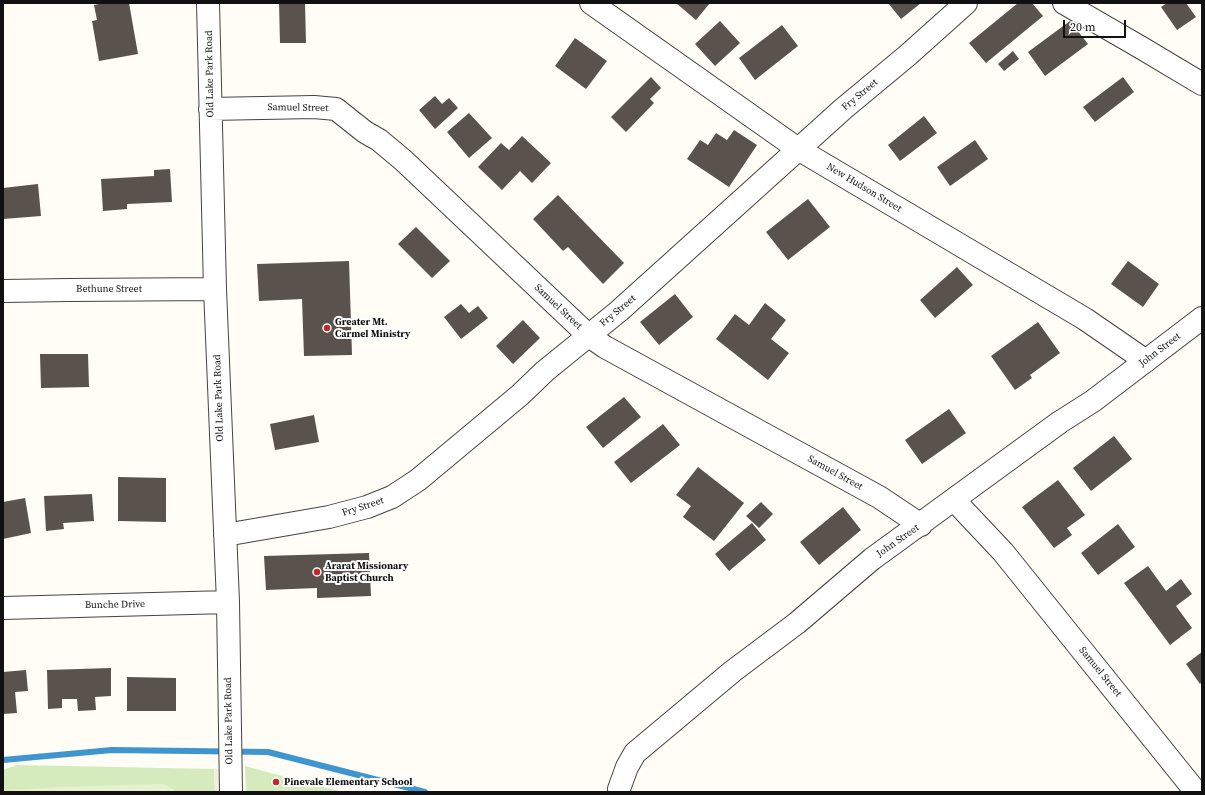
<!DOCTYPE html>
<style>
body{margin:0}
#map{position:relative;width:1205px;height:795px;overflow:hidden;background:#fffdf5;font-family:"Source Serif 4",serif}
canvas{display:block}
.frame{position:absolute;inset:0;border:4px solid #111;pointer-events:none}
.scale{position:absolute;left:1063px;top:20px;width:63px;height:18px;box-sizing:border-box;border:2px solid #111;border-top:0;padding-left:5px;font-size:12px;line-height:14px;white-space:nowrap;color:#111;-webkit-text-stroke:3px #fff;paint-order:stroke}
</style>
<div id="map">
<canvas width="1205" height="795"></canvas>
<div class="frame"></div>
<div class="scale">20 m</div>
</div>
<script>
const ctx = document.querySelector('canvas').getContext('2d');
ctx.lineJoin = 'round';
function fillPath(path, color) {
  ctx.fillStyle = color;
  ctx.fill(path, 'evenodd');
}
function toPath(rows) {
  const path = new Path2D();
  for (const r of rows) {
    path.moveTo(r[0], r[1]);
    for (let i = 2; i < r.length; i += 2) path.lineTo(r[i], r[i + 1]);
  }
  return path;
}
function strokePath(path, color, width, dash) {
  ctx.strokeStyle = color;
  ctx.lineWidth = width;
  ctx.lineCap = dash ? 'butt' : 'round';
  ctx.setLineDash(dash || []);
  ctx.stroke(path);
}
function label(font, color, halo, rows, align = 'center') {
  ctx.font = font + ' "Source Serif 4",serif';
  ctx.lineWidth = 4;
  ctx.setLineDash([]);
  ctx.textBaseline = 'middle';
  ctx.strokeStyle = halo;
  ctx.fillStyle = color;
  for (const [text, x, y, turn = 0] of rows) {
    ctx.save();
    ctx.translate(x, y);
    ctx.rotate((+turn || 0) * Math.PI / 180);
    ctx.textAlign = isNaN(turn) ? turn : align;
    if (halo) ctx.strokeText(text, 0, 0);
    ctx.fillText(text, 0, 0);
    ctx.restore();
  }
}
const green = toPath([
 [17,765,214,769,215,792,3,792,3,770],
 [245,766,271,773,343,792,246,792]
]);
const pitch = toPath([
 [162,784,173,789,176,792,3,792,3,791,60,787]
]);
const plaza = toPath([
 [222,768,223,792,215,792,214,769]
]);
const stream = toPath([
 [3,760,112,750,268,752,425,792]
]);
const building = toPath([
 [104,3,129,3,138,54,99,61,92,21,97,20,94,5],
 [279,3,305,3,306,43,280,43],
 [676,3,710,3,696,20],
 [888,3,921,3,901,19],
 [1018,3,1032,3,1043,16,986,63,969,43],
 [1167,3,1186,3,1196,17,1177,30,1161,7],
 [720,21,740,43,715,66,695,44],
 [1070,21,1088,44,1045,76,1028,52],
 [782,25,798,46,755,80,739,58],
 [575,38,607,61,586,89,555,66],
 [1013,51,1019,59,1004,71,998,64],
 [651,77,661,88,650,99,654,103,626,132,611,117],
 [1123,77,1134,92,1095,122,1083,107],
 [435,96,442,104,449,98,458,108,435,129,419,110],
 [469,113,492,138,469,158,447,132],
 [924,116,937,133,900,161,888,145],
 [734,130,757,145,729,187,687,159,700,140,708,145,716,133,727,140],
 [522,136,551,163,532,183,520,171,502,190,478,167,501,143,509,150],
 [975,140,988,159,950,186,937,167],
 [170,169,172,202,127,204,127,209,103,211,101,179,154,176,154,170],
 [38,184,41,216,3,219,3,188],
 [558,195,624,263,603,284,568,247,563,251,533,219],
 [808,199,830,227,788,260,766,232],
 [416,227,450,261,432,278,398,244],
 [349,261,352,355,304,356,302,299,259,301,257,264],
 [1128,261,1159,284,1143,307,1111,284],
 [957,267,973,285,935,318,920,300],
 [675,294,693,317,659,345,640,322],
 [765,303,786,320,771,339,789,353,768,380,716,339,735,314,749,325],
 [461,304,469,313,478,306,488,318,461,339,444,317],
 [523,320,540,338,513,364,496,346],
 [1038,322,1060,353,1030,375,1032,378,1015,390,991,356],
 [40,354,88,354,89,387,41,388],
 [624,397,641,417,603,448,586,427],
 [949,409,966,433,922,464,905,440],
 [314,415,319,442,275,450,270,424],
 [663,424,680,445,631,483,614,462],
 [1114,436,1132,459,1091,491,1073,468],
 [698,467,744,503,714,541,683,517,691,506,676,495],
 [118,477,166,478,166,522,118,521],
 [1058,480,1085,515,1067,528,1072,535,1054,548,1022,507],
 [92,494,94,521,63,523,64,529,46,531,44,496],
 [25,498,31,533,3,539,3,502],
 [761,502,773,514,759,528,746,516],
 [843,507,861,530,819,565,800,542],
 [752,523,766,540,729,571,715,554],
 [1118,524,1135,547,1098,575,1081,553],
 [369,553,371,596,317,598,317,588,266,590,264,556],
 [1148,566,1166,591,1181,579,1192,594,1176,606,1192,628,1170,645,1124,583],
 [1202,652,1202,682,1200,684,1186,664],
 [111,668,111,696,95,697,96,710,78,711,77,699,62,699,62,708,48,709,47,670],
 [26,670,28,691,15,692,17,713,3,714,3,672],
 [127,677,176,678,176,711,127,711]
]);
const minor = toPath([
 [208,3,215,289,228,602,231,792],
 [591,3,798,149,1085,319,1146,361],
 [1064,3,1140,47,1202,84],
 [210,109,314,107,336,109,365,132,379,140,403,160,589,336,605,347,879,497,921,525],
 [3,291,69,290,215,289],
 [954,500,1003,552,1196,792],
 [225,535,329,517,367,507,392,497,418,480,520,395,545,371,619,311,843,109,908,55,966,3],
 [3,608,228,602],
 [619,789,627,767,635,753,733,671,797,623,872,559,1060,422,1093,401,1202,318]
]);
const markers = [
 [327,328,4,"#c4262e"],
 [317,572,4,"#c4262e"],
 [276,782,4,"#c4262e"]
];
const streetNames = [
 ["Old Lake Park Road",210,74,-91],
 ["Fry Street",860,95,-40],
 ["Samuel Street",298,108,1],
 ["New Hudson Street",864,188,31],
 ["Bethune Street",109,289],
 ["Samuel Street",558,307,43],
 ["Fry Street",618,311,-40],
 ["John Street",1160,350,-37],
 ["Old Lake Park Road",219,398,-92],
 ["Samuel Street",835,473,29],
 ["Fry Street",363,507,-18],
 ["John Street",898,541,-35],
 ["Bunche Drive",115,605,-1],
 ["Samuel Street",1100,672,51],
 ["Old Lake Park Road",229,721,-91]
];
const poiNames = [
 ["Greater Mt.",335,322],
 ["Carmel Ministry",335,334],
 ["Ararat Missionary",325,566],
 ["Baptist Church",325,578],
 ["Pinevale Elementary School",284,782]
];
fillPath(green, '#d5ebbd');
fillPath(pitch, '#e6f2cf');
fillPath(plaza, '#f1ede2');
strokePath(stream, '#3f96cf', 6);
fillPath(building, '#5a524d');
strokePath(minor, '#444', 24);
strokePath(minor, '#fff', 22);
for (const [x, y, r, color] of markers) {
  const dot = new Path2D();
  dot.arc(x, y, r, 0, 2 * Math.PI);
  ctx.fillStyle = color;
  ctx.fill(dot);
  strokePath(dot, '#fff', 1.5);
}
label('10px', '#111', '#fff', streetNames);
label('bold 10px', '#111', '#fff', poiNames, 'left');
</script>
